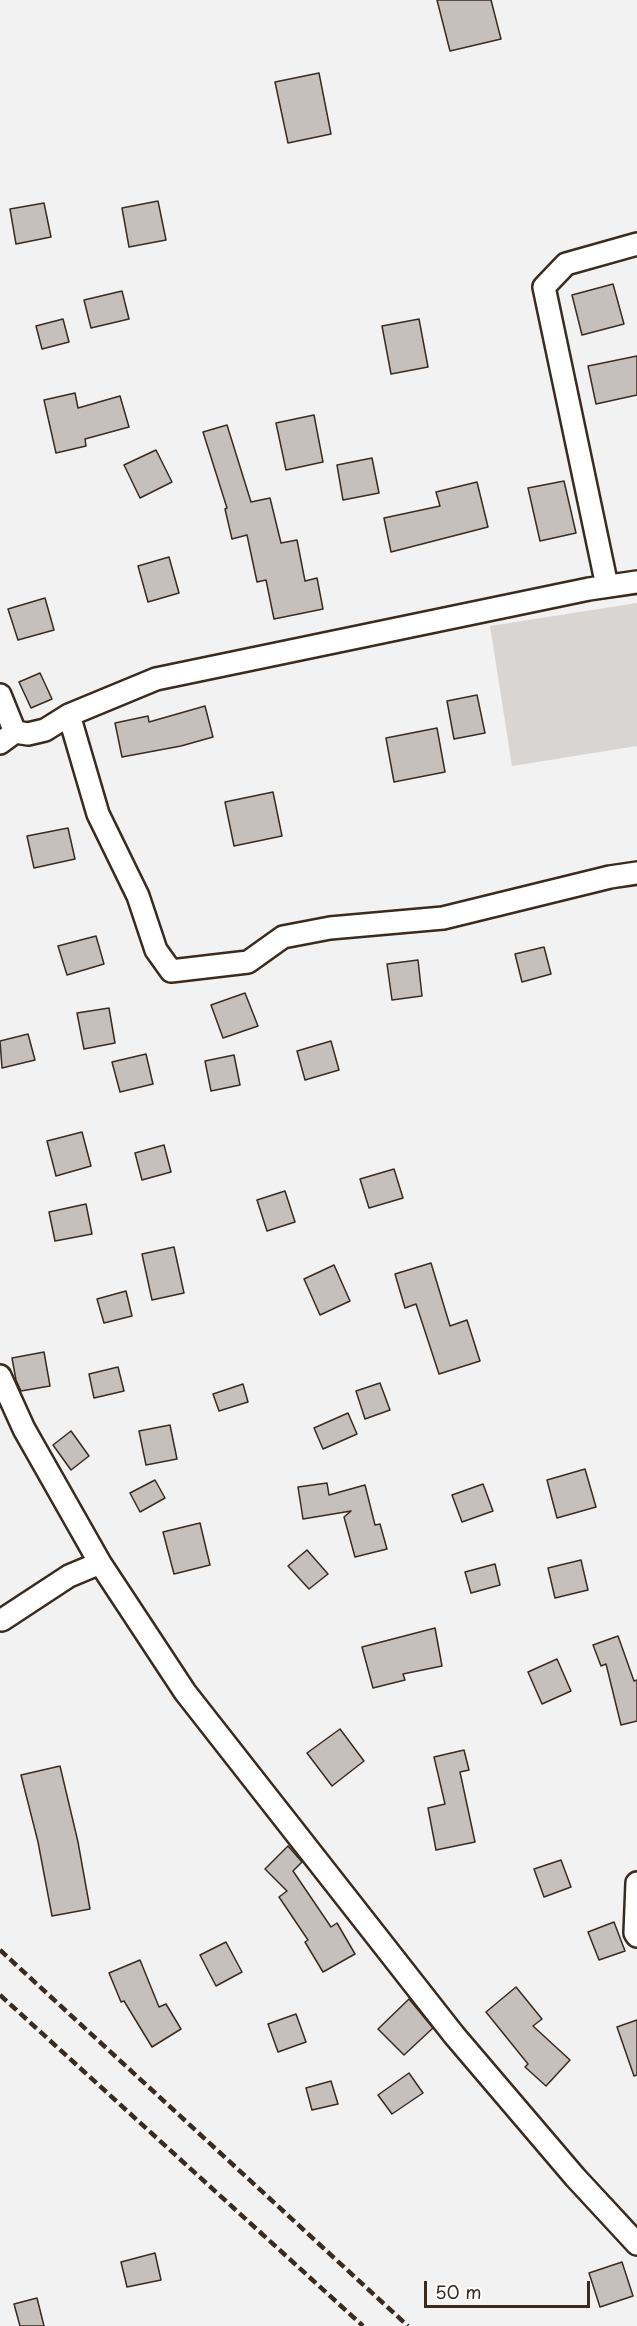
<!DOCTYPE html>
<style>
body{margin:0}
#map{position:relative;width:637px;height:2326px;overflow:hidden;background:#f3f2f2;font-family:"Playpen Sans",sans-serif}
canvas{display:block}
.scale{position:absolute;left:424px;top:2281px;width:166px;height:27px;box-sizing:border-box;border:3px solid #3b2a1e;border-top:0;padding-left:8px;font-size:18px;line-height:21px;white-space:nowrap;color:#3b2a1e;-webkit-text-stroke:4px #fff;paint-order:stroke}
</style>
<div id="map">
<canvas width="637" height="2326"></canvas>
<div class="scale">50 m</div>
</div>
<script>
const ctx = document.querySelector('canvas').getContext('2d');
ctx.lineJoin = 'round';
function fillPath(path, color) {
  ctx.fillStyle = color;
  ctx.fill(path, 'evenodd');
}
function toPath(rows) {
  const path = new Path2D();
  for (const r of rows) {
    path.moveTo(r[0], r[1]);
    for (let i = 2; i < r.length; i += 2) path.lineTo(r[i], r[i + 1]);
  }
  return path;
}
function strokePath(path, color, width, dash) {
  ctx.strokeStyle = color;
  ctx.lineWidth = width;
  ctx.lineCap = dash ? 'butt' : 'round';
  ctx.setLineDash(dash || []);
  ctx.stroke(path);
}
const green = toPath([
 [637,603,637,746,512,766,490,626]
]);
const building = toPath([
 [437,0,491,0,501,39,450,51,437,0],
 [319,73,331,134,288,143,275,82,319,73],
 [158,201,166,240,129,247,122,208,158,201],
 [44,203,51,237,16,244,10,209,44,203],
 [613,284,624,324,582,335,572,295,613,284],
 [122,291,129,319,91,328,84,300,122,291],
 [63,319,69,342,42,349,36,326,63,319],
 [419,319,428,367,391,374,382,326,419,319],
 [637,356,637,395,596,404,588,366,637,356],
 [75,393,78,408,120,396,129,427,85,439,86,446,56,453,44,400,75,393],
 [314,415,323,462,286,470,276,423,314,415],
 [227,425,251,502,270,498,281,543,297,540,305,581,317,578,323,609,274,619,266,580,257,582,247,535,232,539,225,509,227,508,203,432,227,425],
 [156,450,172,482,140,498,124,465,156,450],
 [372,458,379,493,343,500,337,465,372,458],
 [564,481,576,533,540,541,528,488,564,481],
 [477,482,488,527,391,552,384,518,440,506,436,492,477,482],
 [169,557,179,593,148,602,138,566,169,557],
 [45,598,54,630,18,640,8,609,45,598],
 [40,673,52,699,31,708,19,682,40,673],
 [477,695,485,733,454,739,447,701,477,695],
 [205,706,213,737,181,746,122,757,115,723,148,716,149,722,205,706],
 [437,728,445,772,394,782,386,738,437,728],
 [273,792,282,836,234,846,225,802,273,792],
 [68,828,75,859,34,868,27,836,68,828],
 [96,936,104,964,67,975,58,946,96,936],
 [544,947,551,974,522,982,515,954,544,947],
 [418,960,422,996,392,1000,387,964,418,960],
 [245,993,258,1026,223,1038,211,1005,245,993],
 [109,1008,115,1043,84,1049,77,1013,109,1008],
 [28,1034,35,1060,2,1068,0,1041,28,1034],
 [331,1041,339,1070,305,1080,297,1051,331,1041],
 [146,1054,153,1084,120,1092,112,1062,146,1054],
 [234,1055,240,1085,211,1091,205,1061,234,1055],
 [82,1132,91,1166,56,1176,47,1141,82,1132],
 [164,1145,171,1172,142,1180,135,1153,164,1145],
 [394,1169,403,1198,369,1208,360,1179,394,1169],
 [285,1191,295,1222,267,1231,257,1200,285,1191],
 [86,1204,92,1234,55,1241,49,1212,86,1204],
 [174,1247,184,1293,152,1300,142,1254,174,1247],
 [431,1263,450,1326,467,1320,480,1361,439,1374,416,1304,405,1308,395,1274,431,1263],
 [334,1265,350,1301,320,1315,304,1279,334,1265],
 [126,1291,132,1316,104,1323,97,1299,126,1291],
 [44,1352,50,1386,21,1391,16,1380,12,1358,44,1352],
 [118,1367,124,1391,94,1398,89,1374,118,1367],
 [380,1383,390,1410,365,1419,356,1391,380,1383],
 [243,1384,248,1402,219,1411,213,1394,243,1384],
 [348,1413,357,1434,323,1449,314,1428,348,1413],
 [170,1425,177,1459,146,1465,139,1431,170,1425],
 [71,1431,89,1456,71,1470,53,1445,71,1431],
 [585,1469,596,1507,557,1518,547,1480,585,1469],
 [155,1480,165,1498,140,1512,130,1493,155,1480],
 [327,1483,329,1495,365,1485,375,1525,380,1524,387,1549,355,1557,344,1517,351,1511,303,1519,298,1487,327,1483],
 [483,1484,493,1511,462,1522,452,1495,483,1484],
 [200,1523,210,1565,174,1574,163,1532,200,1523],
 [307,1550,328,1574,309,1589,288,1566,307,1550],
 [581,1560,588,1590,555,1598,548,1568,581,1560],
 [495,1564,500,1585,471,1593,465,1572,495,1564],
 [435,1628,442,1666,403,1674,405,1680,373,1688,362,1647,435,1628],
 [618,1636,634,1681,637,1680,637,1721,621,1725,606,1664,601,1666,593,1645,618,1636],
 [557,1659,571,1691,542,1704,528,1672,557,1659],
 [340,1729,364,1761,332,1786,307,1753,340,1729],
 [464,1750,469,1770,460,1772,475,1842,436,1850,428,1808,445,1804,434,1757,464,1750],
 [60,1766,78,1842,90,1909,52,1916,38,1842,21,1775,60,1766],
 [288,1846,302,1862,293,1871,331,1927,337,1923,355,1954,323,1972,305,1942,308,1940,279,1897,287,1891,265,1869,288,1846],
 [561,1860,571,1887,544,1897,534,1869,561,1860],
 [614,1922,625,1951,599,1960,588,1932,614,1922],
 [226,1942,242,1972,216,1986,200,1955,226,1942],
 [140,1960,159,2007,166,2004,181,2029,152,2047,124,2001,121,2002,109,1973,140,1960],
 [516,1987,542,2019,533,2026,570,2060,546,2086,525,2067,528,2064,486,2012,516,1987],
 [409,1999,433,2028,404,2055,378,2029,409,1999],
 [296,2014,306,2042,278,2052,268,2024,296,2014],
 [637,2020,637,2075,634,2076,617,2027,637,2020],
 [409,2073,423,2093,392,2114,378,2095,409,2073],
 [331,2081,338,2104,312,2110,306,2088,331,2081],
 [155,2253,161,2280,127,2287,121,2262,155,2253],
 [622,2262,633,2296,600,2307,589,2273,622,2262],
 [37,2298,44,2326,20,2326,14,2304,37,2298]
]);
const street = toPath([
 [607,586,544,287,566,264,637,244],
 [0,695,15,732,28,734,45,730,69,715,156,679,589,589,637,582],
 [69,715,98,814,138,896,156,950,171,971,248,962,283,937,330,928,443,918,610,877,637,873],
 [0,743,15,732],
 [0,1376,24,1429,100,1563],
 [2,1620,69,1576,100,1563,185,1692,454,2035,575,2177,637,2244],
 [637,1883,635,1933,637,1936]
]);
const rail = toPath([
 [0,1950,408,2326],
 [0,1995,363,2326]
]);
fillPath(green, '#d8d5d2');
fillPath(building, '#c6c0bd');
strokePath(building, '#3b2a1e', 1.5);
strokePath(street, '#3b2a1e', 26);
strokePath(street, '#fff', 21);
strokePath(rail, '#3b2a1e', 4.5, [9, 4.5]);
</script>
